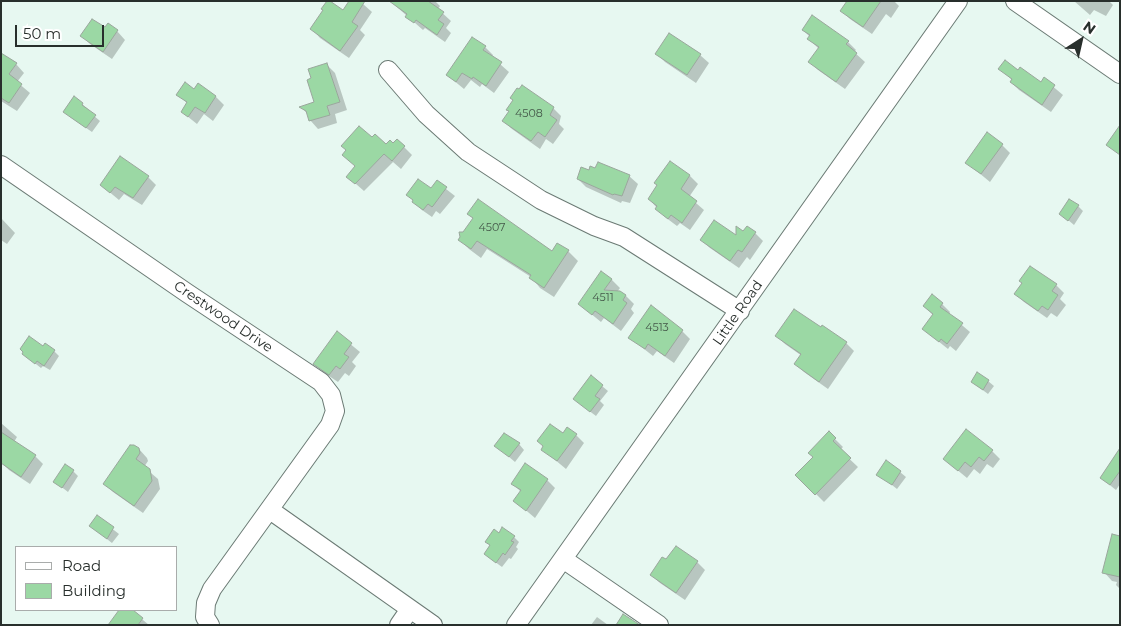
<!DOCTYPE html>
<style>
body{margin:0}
#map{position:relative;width:1121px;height:626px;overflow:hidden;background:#e7f8f1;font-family:Montserrat,sans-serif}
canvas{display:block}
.frame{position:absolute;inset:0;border:2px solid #282f2c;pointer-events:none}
.legend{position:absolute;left:15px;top:546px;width:162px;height:65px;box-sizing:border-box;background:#fff;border:1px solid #a9acab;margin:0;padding:6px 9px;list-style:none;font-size:15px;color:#282f2c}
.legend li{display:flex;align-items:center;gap:10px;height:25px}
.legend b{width:25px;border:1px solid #a9acab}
.north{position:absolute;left:1056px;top:15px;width:50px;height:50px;-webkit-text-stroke:4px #fff;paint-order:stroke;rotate:35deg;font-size:14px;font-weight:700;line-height:20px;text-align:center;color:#282f2c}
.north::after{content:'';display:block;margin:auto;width:18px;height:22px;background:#282f2c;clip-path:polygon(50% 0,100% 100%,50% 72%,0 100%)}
.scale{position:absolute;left:15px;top:25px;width:89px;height:22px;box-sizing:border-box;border:2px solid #282f2c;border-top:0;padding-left:6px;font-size:15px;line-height:18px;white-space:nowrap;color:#282f2c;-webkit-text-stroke:4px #fff;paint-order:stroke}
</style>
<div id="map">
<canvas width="1121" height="626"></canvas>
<div class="frame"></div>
<ul class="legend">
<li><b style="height:6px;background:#fff"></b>Road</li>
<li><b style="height:14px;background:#9bd8a4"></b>Building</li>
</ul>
<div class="north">N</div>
<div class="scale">50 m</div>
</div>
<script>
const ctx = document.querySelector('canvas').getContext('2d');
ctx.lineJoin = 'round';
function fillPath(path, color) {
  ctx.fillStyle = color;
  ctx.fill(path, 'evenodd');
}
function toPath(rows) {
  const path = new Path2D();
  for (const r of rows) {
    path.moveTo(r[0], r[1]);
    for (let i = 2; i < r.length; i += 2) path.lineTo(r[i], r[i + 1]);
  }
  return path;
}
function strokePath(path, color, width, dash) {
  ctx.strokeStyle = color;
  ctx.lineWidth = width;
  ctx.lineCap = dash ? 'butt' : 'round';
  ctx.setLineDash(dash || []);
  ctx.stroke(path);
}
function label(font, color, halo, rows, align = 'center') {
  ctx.font = font + ' Montserrat,sans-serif';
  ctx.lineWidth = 5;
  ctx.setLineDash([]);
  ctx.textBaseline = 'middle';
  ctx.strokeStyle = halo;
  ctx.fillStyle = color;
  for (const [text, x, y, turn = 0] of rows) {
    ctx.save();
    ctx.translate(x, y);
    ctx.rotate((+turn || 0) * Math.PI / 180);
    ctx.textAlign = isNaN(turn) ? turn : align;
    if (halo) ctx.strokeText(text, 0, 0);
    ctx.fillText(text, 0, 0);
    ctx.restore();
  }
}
const shadow = toPath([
 [390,1,435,1,440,6,438,9,451,21,446,28,451,33,445,42,425,28,423,30],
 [849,1,894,1,899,6,891,18,886,14,872,34,850,19,842,11],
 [1074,1,1109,1,1113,5,1106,16,1094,10,1090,15],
 [363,4,372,12,360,30,365,35,349,58,320,38,312,29,343,12],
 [105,29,117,31,125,40,112,59,90,44,82,36],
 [803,30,848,42,856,50,854,52,865,62,845,89,818,70,810,62,819,49,809,39,810,37],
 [670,34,700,55,709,63,696,83,665,62,657,54],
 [485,47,493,55,492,57,509,72,494,93,482,84,480,87,471,80,464,89,447,75],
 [1,58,16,64,24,73,17,82,30,93,17,111,1,101],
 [327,65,335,73,347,110,335,114,337,123,318,129,310,120,308,114,301,107,315,103],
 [1000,69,1019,71,1041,83,1044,79,1063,95,1051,112,1019,90,1011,82,1012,80],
 [198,85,216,97,224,105,213,121,204,114,197,124,182,112,188,104,178,95,194,90],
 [82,104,88,109,87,110,100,121,92,132,70,117],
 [553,108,561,116,559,124,564,129,553,144,546,139,540,149,512,129,503,121,510,111],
 [372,139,387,146,404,147,412,155,401,169,393,162,364,191,348,177,356,167],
 [1002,145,1010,153,990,182,967,163],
 [671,163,690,176,698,184,689,197,704,210,690,230,680,223,677,226,665,217,649,199],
 [589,171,629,176,638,184,630,203,622,201,621,203,586,187,578,179],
 [148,177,156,185,142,205,124,194,119,200,101,185],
 [437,182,455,196,440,214,436,211,432,217,422,210,408,195,432,190],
 [1078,206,1083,211,1074,225,1061,214],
 [468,214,552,252,568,251,578,261,554,297,540,288,531,277,487,249,481,258,469,249,459,239,474,219],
 [1,218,15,233,7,244,1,240],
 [744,233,755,233,763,241,750,260,747,257,739,268,710,248,701,240,737,237],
 [611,279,620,288,617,292,626,296,634,304,631,309,634,313,621,331,604,318,601,322,579,304],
 [1056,285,1064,293,1060,299,1066,305,1057,317,1051,313,1047,318,1024,302,1016,294],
 [942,304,950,312,949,314,970,332,956,351,950,346,948,349,923,329,933,315,924,306],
 [682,331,690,339,674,363,657,351,653,356,630,338],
 [337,333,360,352,352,362,356,366,349,376,345,373,338,382,323,372,315,364],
 [777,336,846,343,854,351,828,389,804,372,796,364,802,356,785,344],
 [43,348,54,351,59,356,50,370,43,366,41,368,23,354],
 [591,377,608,391,600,401,604,405,596,416,580,404],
 [988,381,994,386,988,394,972,382],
 [1,423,17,437,14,442,35,456,43,464,30,484,9,470,1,462],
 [829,433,843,447,840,450,858,467,824,502,797,475,814,457],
 [563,435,576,435,584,443,566,469,542,449],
 [519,444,524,450,515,462,496,446],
 [139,449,147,458,148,461,144,467,158,479,160,489,143,513,113,492,105,484],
 [992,451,1000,459,993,468,987,464,980,474,974,469,967,478,944,459],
 [1120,451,1120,484,1116,490,1101,478],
 [73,471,78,476,68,492,55,482],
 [900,472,906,477,897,489,878,474],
 [547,480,555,488,535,518,515,501,521,492,513,484],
 [97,517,119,534,112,543,90,526],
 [499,534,514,537,519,542,516,547,518,549,511,559,509,558,502,567,491,559],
 [1120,538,1120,589,1116,585,1117,582,1112,581,1104,572],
 [697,562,705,570,685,600,660,583,651,575],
 [120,610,131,610,149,625,109,625],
 [597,617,608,625,591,625]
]);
const building = toPath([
 [327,1,330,1,343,10,349,1,365,1,352,22,358,26,340,51,310,29,323,10,321,9,327,1],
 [389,1,428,1,444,12,438,20,444,24,437,35,416,20,414,23,405,17,407,14,389,1],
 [847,1,881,1,863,27,840,11,847,1],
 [812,15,849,41,846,44,857,53,836,82,808,62,819,47,807,39,810,35,802,30,812,15],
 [92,19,105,27,108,23,118,30,103,52,80,36,92,19],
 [669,33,701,54,687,75,655,54,669,33],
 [472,37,486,46,483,50,502,62,486,86,473,77,472,79,462,73,456,82,446,75,472,37],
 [1,53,17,63,9,74,22,84,9,103,1,98,1,53],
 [1005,60,1018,70,1020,67,1041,82,1044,77,1055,85,1042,105,1010,82,1012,79,998,69,1005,60],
 [327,63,340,102,327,106,330,115,309,121,306,111,299,107,314,102,307,80,311,78,308,69,327,63],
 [185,82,194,89,198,83,216,96,205,113,195,107,188,117,181,112,187,102,176,95,185,82],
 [522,85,554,107,550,115,557,120,545,137,538,132,531,141,502,121,509,111,506,110,513,100,510,98,517,88,519,89,522,85],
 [74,96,83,103,82,105,96,115,86,128,63,112,74,96],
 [1120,125,1120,155,1106,145,1120,125],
 [359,126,372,137,375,134,386,144,390,140,393,143,397,139,405,146,392,161,384,154,355,184,346,177,355,166,342,155,346,150,341,146,359,126],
 [987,132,1003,144,981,174,965,163,987,132],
 [120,156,149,176,133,198,115,187,110,193,100,185,120,156],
 [670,161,690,175,681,189,697,201,682,223,671,215,668,219,655,209,657,206,648,199,657,185,654,183,670,161],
 [598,162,630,175,622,196,614,194,613,195,577,179,581,167,589,170,590,166,595,168,598,162],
 [418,179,431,188,437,180,447,187,433,206,432,207,428,204,423,210,412,202,413,200,406,195,418,179],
 [478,199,552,251,557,243,569,250,544,288,529,278,531,275,477,241,471,249,458,240,460,237,459,232,463,232,473,218,467,214,478,199],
 [1069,199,1079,205,1068,221,1059,214,1069,199],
 [714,220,736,235,736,226,743,231,747,226,756,232,742,252,738,250,730,261,700,240,714,220],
 [1030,266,1057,284,1052,291,1058,295,1048,310,1042,306,1038,311,1014,294,1022,283,1019,281,1030,266],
 [601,271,612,279,604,290,620,291,626,295,623,300,627,303,613,324,595,311,592,315,578,304,601,271],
 [932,294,943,303,940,307,963,323,947,344,941,339,939,342,922,329,933,314,923,306,932,294],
 [651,305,683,330,665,356,648,344,645,349,628,338,651,305],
 [794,309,821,327,822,325,847,342,819,382,794,364,801,354,775,336,794,309],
 [337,331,352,343,344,354,349,357,340,369,336,366,329,375,313,364,337,331],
 [29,336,43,346,45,343,55,350,44,366,37,361,35,364,22,354,23,352,20,349,29,336],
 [977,372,989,380,983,390,971,382,977,372],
 [591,375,603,385,595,396,600,399,590,412,573,399,591,375],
 [550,424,563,433,567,427,577,434,557,461,541,450,543,446,537,441,550,424],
 [966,429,993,450,984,461,979,457,971,467,965,462,958,471,943,459,966,429],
 [829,431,836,438,833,441,851,458,815,495,795,475,813,457,808,453,829,431],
 [1,432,36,455,21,477,1,463,1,432],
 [504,433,520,443,509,457,494,446,504,433],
 [130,445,134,445,139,448,140,453,136,459,150,469,152,481,134,506,103,484,130,445],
 [1120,448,1120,471,1110,485,1100,478,1120,448],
 [886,460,901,471,892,485,876,475,886,460],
 [525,463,548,479,526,511,513,501,521,490,511,484,525,463],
 [65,464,74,470,62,488,53,482,65,464],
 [97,515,114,527,107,539,89,526,97,515],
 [502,527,515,536,511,541,514,542,505,555,503,553,496,563,484,554,490,545,485,542,494,529,499,533,502,527],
 [1112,534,1120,536,1120,577,1102,573,1112,534],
 [676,546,698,561,676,593,650,575,662,557,666,559,676,546],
 [119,610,133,610,143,618,138,625,108,625,119,610],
 [623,614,640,625,616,625,623,614]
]);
const minor = toPath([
 [1015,1,1120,74],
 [388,70,426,114,468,152,541,200,594,226,624,237,740,311],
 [1,165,187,293,321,382,331,395,335,411,330,425,212,589,206,603,205,617,210,625],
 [270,510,433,625],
 [563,559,659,625],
 [399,625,410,609],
 [516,625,958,1]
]);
const numberNames = [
 ["4508",529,114],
 ["4507",492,228],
 ["4511",603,298],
 ["4513",657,328]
];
const streetNames = [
 ["Little Road",738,313,-55],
 ["Crestwood Drive",223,317,34]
];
fillPath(shadow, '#0003');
fillPath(building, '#9bd8a4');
strokePath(building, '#9aa69c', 1);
strokePath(minor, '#6b7a74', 20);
strokePath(minor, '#fff', 18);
label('11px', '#45594a', null, numberNames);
label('14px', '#282f2c', '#fff', streetNames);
</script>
